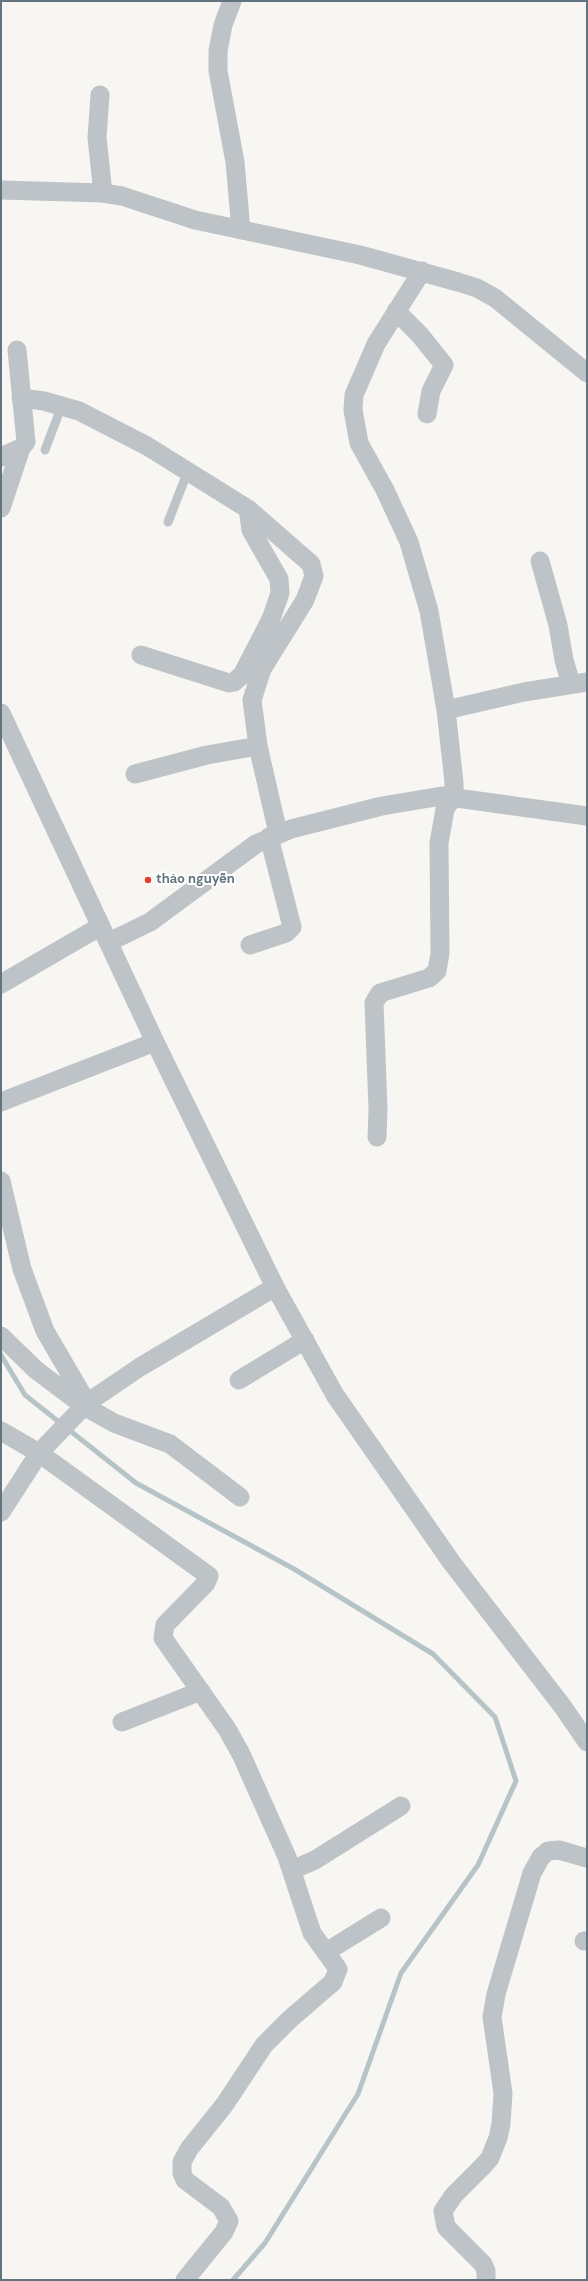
<!DOCTYPE html>
<meta charset="utf-8">
<style>
body{margin:0}
#map{position:relative;width:588px;height:2281px;overflow:hidden;background:#f7f6f3;font-family:"DM Sans",sans-serif}
canvas{display:block}
.frame{position:absolute;inset:0;border:2px solid #62757e;pointer-events:none}
</style>
<div id="map">
<canvas width="588" height="2281"></canvas>
<div class="frame"></div>
</div>
<script>
const ctx = document.querySelector('canvas').getContext('2d');
ctx.lineJoin = 'round';
function toPath(rows) {
  const path = new Path2D();
  for (const r of rows) {
    path.moveTo(r[0], r[1]);
    for (let i = 2; i < r.length; i += 2) path.lineTo(r[i], r[i + 1]);
  }
  return path;
}
function strokePath(path, color, width, dash) {
  ctx.strokeStyle = color;
  ctx.lineWidth = width;
  ctx.lineCap = dash ? 'butt' : 'round';
  ctx.setLineDash(dash || []);
  ctx.stroke(path);
}
function label(font, color, halo, rows, align = 'center') {
  ctx.font = font + ' "DM Sans",sans-serif';
  ctx.lineWidth = 4;
  ctx.setLineDash([]);
  ctx.textBaseline = 'middle';
  ctx.strokeStyle = halo;
  ctx.fillStyle = color;
  for (const [text, x, y, turn = 0] of rows) {
    ctx.save();
    ctx.translate(x, y);
    ctx.rotate((+turn || 0) * Math.PI / 180);
    ctx.textAlign = isNaN(turn) ? turn : align;
    if (halo) ctx.strokeText(text, 0, 0);
    ctx.fillText(text, 0, 0);
    ctx.restore();
  }
}
const stream = toPath([
 [1,1355,25,1395,136,1483,294,1569,433,1654,495,1717,516,1781,478,1865,401,1973,358,2094,265,2243,233,2280]
]);
const service = toPath([
 [45,450,62,405],
 [168,522,188,471]
]);
const minor = toPath([
 [232,1,223,25,218,51,218,71,235,162,241,230],
 [100,95,97,138,103,193],
 [1,190,103,193,122,196,195,220,360,255,458,282,477,288,495,298,587,373],
 [396,311,420,335,444,365,431,391,427,414],
 [21,398,44,401,79,411,147,446,248,509,311,564,314,576,305,600,262,669,252,700,258,746,278,833],
 [1,457,21,448,26,442,17,350],
 [1,508,21,448],
 [540,561,558,625,564,660,571,684],
 [141,655,229,683,234,682,242,675,271,619,280,593,279,579,251,530,248,509],
 [446,710,524,692,587,682],
 [1,713,155,1042,275,1287,335,1395,452,1563,563,1707,587,1742],
 [135,774,207,755,258,746],
 [109,942,150,922,256,844,291,829,382,806,442,796,587,816],
 [250,945,286,933,292,927,269,837],
 [1,984,101,926],
 [1,1102,155,1042],
 [377,1137,378,1109,374,1003,380,993,429,978,437,971,440,953,439,843,445,809,454,796,454,782,446,710,429,611,409,542,385,490,359,443,353,410,354,395,376,344,422,271],
 [1,1181,22,1269,45,1331,87,1403],
 [1,1336,36,1370,84,1406,114,1423,170,1444,240,1497],
 [239,1380,305,1340],
 [1,1431,39,1453,209,1576,206,1583,165,1625,163,1638,227,1729,241,1754,287,1857,312,1933,338,1969,333,1982,290,2019,264,2045,225,2104,189,2149,182,2162,182,2173,185,2180,221,2207,229,2221,224,2232,185,2280],
 [1,1512,39,1453,87,1403,140,1367,275,1287],
 [122,1722,201,1691],
 [292,1870,315,1860,401,1806],
 [584,1941,587,1941],
 [326,1952,381,1918],
 [486,2280,486,2271,483,2264,446,2227,443,2211,454,2195,483,2166,490,2158,498,2138,501,2124,503,2093,492,2017,496,1994,532,1873,541,1857,548,1851,559,1850,587,1858]
]);
const markers = [
 [148,880,4,"#e14029"]
];
const poiNames = [
 ["thảo nguyễn",156,880]
];
strokePath(stream, '#b7c4c7', 5);
strokePath(service, '#bdc3c6', 9);
strokePath(minor, '#bdc3c6', 19);
for (const [x, y, r, color] of markers) {
  const dot = new Path2D();
  dot.arc(x, y, r, 0, 2 * Math.PI);
  ctx.fillStyle = color;
  ctx.fill(dot);
  strokePath(dot, '#fff', 1.5);
}
label('bold 13px', '#62757e', '#fff', poiNames, 'left');
</script>
